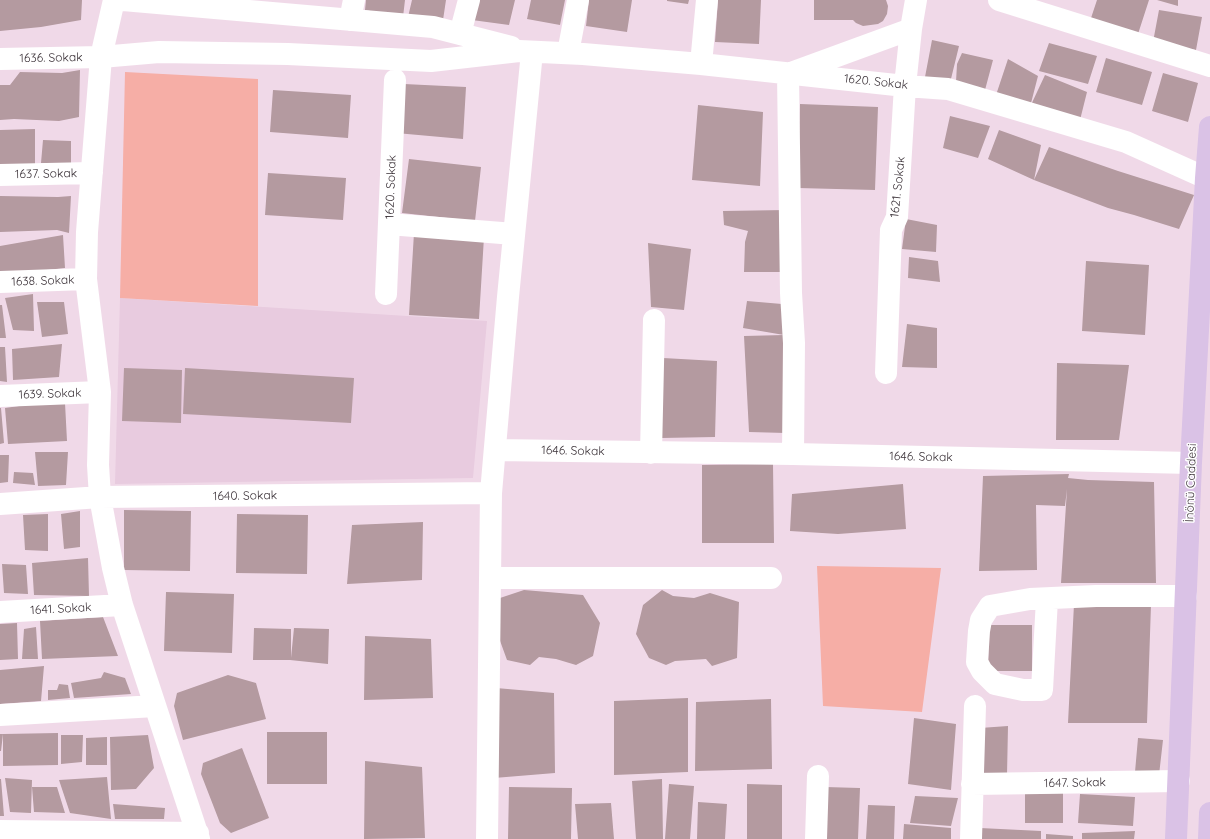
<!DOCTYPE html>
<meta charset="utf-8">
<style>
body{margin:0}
canvas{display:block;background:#f0d9e8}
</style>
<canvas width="1210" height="839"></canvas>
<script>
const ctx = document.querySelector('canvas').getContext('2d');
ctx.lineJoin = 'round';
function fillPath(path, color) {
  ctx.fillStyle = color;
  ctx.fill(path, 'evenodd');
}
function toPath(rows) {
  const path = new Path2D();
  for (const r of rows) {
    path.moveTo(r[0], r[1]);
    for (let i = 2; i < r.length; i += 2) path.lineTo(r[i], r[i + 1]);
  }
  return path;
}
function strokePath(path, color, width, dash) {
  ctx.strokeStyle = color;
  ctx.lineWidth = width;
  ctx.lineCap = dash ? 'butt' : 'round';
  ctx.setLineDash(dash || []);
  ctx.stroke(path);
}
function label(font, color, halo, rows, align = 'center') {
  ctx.font = font + ' Quicksand,sans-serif';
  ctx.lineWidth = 3;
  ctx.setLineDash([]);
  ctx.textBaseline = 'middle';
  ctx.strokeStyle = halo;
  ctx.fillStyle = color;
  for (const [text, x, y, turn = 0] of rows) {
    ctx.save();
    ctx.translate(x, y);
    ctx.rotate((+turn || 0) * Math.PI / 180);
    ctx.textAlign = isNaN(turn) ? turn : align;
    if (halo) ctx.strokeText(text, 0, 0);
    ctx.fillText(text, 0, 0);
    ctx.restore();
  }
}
const built = toPath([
 [120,298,487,321,473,478,115,484]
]);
const green = toPath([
 [125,72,258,79,258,306,120,298],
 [817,566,941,568,922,712,823,706]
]);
const building = toPath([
 [0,0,82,0,81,20,41,27,0,31],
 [366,0,405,0,403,17,365,10],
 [412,0,446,0,443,20,408,17],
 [476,0,515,0,509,25,472,20],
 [531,0,565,0,560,25,527,19],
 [589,0,632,0,627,32,586,26],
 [667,0,689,0,688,4,667,1],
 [718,0,761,0,759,44,715,42],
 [814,0,886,0,888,6,887,14,883,21,878,24,863,26,856,23,853,20,814,20],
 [1097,0,1149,0,1138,34,1091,18],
 [1157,0,1178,0,1178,6],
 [1159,10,1202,17,1196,50,1153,42],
 [932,40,959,46,950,83,925,77],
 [1049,43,1097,56,1088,84,1039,71],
 [962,53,993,60,985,90,956,82,957,64],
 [1106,58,1152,72,1142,105,1096,92],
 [1008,59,1038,76,1030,107,996,95],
 [80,70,79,117,59,121,14,119,0,120,0,85,10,85,20,72,62,73],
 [1163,73,1198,83,1188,122,1152,111],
 [1045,75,1087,92,1080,120,1030,107],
 [404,84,466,87,463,139,396,133],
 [273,90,351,95,348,138,270,132],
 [800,104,878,107,875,190,798,188],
 [698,105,763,112,760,186,692,180],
 [950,116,990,126,978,158,943,148],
 [35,129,35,168,0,169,0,130],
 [999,130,1041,145,1034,180,988,159],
 [43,140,71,141,71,163,41,163],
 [1049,147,1118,171,1194,195,1179,229,1134,215,1108,208,1034,180],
 [409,159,481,167,475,221,402,213],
 [268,173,346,178,343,220,265,215],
 [0,196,58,197,71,196,69,233,57,230,0,232],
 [786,210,784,272,744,272,745,242,748,231,724,225,723,211],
 [906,219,937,225,936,252,902,249],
 [414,233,484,237,479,319,409,315],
 [63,235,65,268,0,275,0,246],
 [648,243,691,249,684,310,651,307],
 [909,257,938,261,940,282,908,278],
 [1086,261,1149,265,1145,335,1082,331],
 [33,294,34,331,13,330,5,298],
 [747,301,782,304,784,335,743,328],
 [37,302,64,302,68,334,42,337],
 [0,305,2,305,6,338,0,338],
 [907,324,937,328,937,368,902,367],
 [784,335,786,433,749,432,744,336],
 [62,344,59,377,13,380,12,349],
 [0,347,5,347,7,382,0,381],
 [663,358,717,361,715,437,661,438],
 [1057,363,1129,365,1119,440,1056,440],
 [124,368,182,370,181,423,122,421],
 [185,368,354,378,351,423,183,414],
 [65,403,67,441,8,444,5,408,33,404],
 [0,408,1,408,4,443,0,444],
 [35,452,68,452,66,485,38,486],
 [0,455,9,455,8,482,0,483],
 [773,464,774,543,702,543,702,465],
 [14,472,33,473,35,485,13,483],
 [1069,474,1068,478,1088,480,1154,482,1156,583,1061,583,1067,489,1065,506,1036,505,1037,570,979,571,983,476],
 [903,484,906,529,838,534,790,531,792,494],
 [124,510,191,511,190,571,124,570],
 [80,511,80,547,64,549,61,514],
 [48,514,48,551,25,550,23,515],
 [237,514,308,515,307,574,236,573],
 [423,522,422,580,347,584,352,525],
 [88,558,89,596,34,595,32,563],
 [2,564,26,565,28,594,4,593],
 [524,590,583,595,600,623,593,656,576,665,556,659,539,657,530,665,507,660,495,627,500,598],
 [662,590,673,596,694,598,710,593,739,602,737,658,712,666,706,659,675,661,666,665,649,658,636,634,643,605],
 [166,592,234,594,232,653,164,651],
 [1074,604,1151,605,1147,723,1068,723],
 [103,617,118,656,42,659,40,621],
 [17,623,18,659,0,660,0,624],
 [989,625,1032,625,1032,671,988,671],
 [36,627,38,659,22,659,24,629],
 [254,628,291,629,291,658,294,628,329,629,328,664,290,660,253,660],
 [365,636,431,639,433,698,364,700],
 [44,666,41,701,0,704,0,670],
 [104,672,125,678,131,694,74,698,71,683,101,678],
 [228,675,256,683,266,719,183,740,174,706,177,693],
 [59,684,68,685,70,698,48,700,48,690,57,690],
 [496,688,554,693,555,773,494,778],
 [688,698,688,772,614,775,614,701],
 [771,699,772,769,695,771,696,702],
 [914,718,956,724,951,790,908,784],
 [1008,726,1007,775,977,775,980,728],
 [267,732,327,732,327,784,267,784],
 [58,733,58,765,3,766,3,734],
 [0,734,3,734,1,751,0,751],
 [61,735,83,735,82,762,61,764],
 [148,735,154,768,136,789,111,790,110,737],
 [107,737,107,765,86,765,86,738],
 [1138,738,1163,740,1159,775,1135,772],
 [242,748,269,818,231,833,220,823,201,774,203,763],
 [365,761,422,767,425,838,364,839],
 [107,777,111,819,70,813,59,780],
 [5,778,32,780,31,813,10,812],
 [0,779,1,779,4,816,0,816],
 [662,779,663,839,636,839,632,781],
 [669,784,694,786,690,839,665,839],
 [747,784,782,785,782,839,747,839],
 [32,787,57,787,65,813,34,812],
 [509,787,572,788,571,839,508,839],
 [825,787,860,788,858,839,824,839],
 [1063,793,1063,823,1025,823,1025,794],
 [1080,794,1135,797,1133,826,1078,823],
 [915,796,958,798,951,826,910,823],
 [698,802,727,804,725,839,697,839],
 [611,803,614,839,578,839,575,804],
 [113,804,165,808,164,819,115,819],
 [868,805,895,806,894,839,866,839],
 [904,824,951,828,951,839,903,839],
 [980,828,1041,831,1041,839,979,839],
 [1135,831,1134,839,1082,839,1082,833],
 [1046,834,1073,836,1073,839,1046,839]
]);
const minor = toPath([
 [114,0,101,57,87,232,86,279,100,392,98,465,100,497,113,568,122,605,199,839],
 [123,0,433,27,511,47],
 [999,0,1210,66],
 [350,20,354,0],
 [460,34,469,0],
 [568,53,578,0],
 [0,59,101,57,159,52,288,54,431,61,519,51,583,54,701,64,905,86,948,89,1126,142,1206,178],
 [701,64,707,0],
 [0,175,92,173],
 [389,224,514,234],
 [0,282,86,279],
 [386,294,395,80],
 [886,373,891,230,897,217,905,86,911,29,916,0],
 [0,396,100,392],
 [495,450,793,454,1191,463],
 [651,453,654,320],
 [793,454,794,343,791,293,788,74,911,29],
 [0,504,100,497,491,493],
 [490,578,771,578],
 [1047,599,1042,690,1023,690,995,684,982,671,977,662,979,631,981,620,990,606,1030,599,1096,596,1186,596],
 [0,612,122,605],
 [0,715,155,706],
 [972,784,1179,781],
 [0,831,198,833],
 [487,839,491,493,508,297,532,52],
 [816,839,818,776],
 [971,839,975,706]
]);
const major = toPath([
 [1176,839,1191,463,1206,178,1210,127],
 [1209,839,1210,813]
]);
const streetNames = [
 ["1636. Sokak",51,58,-1],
 ["1620. Sokak",876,82,6],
 ["1637. Sokak",46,174,-1],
 ["1620. Sokak",391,187,-88],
 ["1621. Sokak",898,187,-84],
 ["1638. Sokak",43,281,-2],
 ["1639. Sokak",50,394,-2],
 ["1646. Sokak",573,451,1],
 ["1646. Sokak",921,457,1],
 ["İnönü Caddesi",1191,483,-88],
 ["1640. Sokak",245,496,-1],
 ["1641. Sokak",61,609,-3],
 ["1647. Sokak",1075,783,-1]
];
fillPath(built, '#e8cbdf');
fillPath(green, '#f6aea6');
fillPath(building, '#b49aa0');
strokePath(minor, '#fff', 22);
strokePath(major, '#dac2e6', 22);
label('12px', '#3a3137', '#fff', streetNames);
</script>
